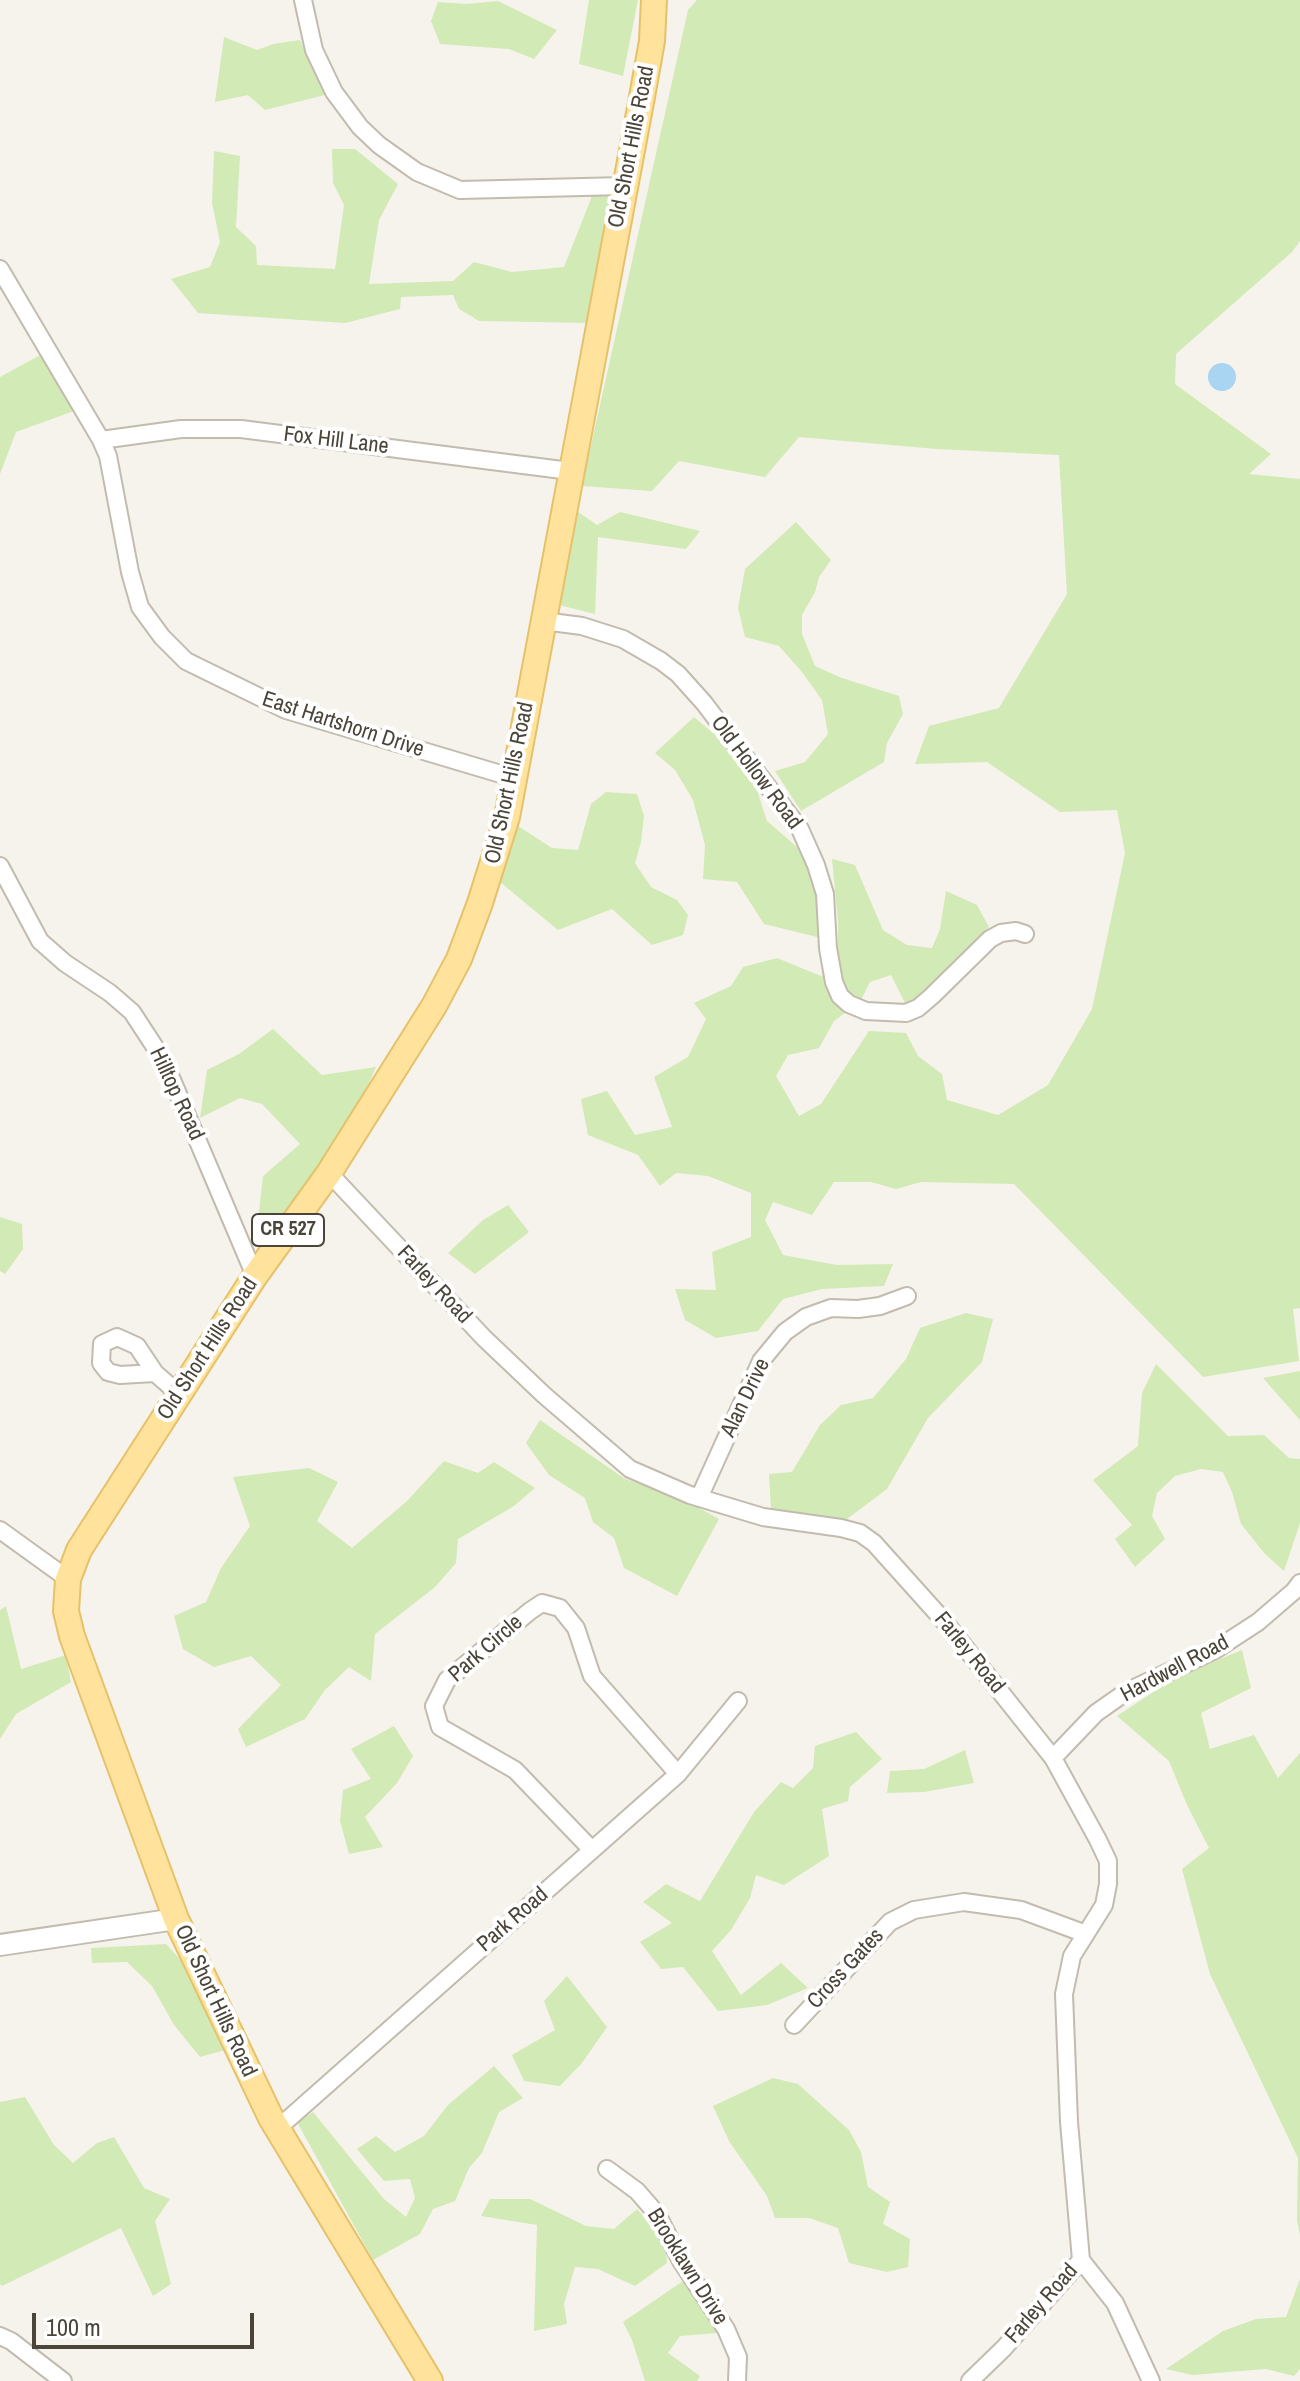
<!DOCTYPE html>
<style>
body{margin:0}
#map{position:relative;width:1300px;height:2381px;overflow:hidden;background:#f6f3ec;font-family:"Archivo Narrow",sans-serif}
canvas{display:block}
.scale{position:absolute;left:32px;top:2313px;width:222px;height:36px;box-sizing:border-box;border:4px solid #4b4439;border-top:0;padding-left:10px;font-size:24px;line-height:28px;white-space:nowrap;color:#4b4439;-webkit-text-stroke:6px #fff;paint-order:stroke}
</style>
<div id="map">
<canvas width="1300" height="2381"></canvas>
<div class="scale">100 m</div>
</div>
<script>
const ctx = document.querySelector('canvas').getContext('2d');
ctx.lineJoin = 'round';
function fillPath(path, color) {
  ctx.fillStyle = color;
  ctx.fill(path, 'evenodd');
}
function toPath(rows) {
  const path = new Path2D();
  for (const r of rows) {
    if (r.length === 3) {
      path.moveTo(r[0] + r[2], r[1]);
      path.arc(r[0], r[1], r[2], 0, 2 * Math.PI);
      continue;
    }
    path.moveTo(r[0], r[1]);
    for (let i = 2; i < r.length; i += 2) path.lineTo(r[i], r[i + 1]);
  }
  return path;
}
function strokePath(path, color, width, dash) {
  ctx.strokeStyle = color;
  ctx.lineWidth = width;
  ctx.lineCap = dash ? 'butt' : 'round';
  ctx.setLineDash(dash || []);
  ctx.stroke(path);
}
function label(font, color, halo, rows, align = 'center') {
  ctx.font = font + ' "Archivo Narrow",sans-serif';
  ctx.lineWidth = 8;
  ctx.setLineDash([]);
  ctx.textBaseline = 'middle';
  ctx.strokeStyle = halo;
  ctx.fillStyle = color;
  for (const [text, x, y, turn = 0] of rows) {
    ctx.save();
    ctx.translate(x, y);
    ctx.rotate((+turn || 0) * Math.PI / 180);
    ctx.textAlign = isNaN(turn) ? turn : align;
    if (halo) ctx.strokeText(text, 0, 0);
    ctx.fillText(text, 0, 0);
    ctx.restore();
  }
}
const green = toPath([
 [589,0,638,0,623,76,579,64],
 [697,0,1300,0,1300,241,1292,252,1176,354,1175,384,1271,454,1249,474,1300,479,1300,1308,1293,1309,1299,1361,1203,1377,1014,1184,921,1182,896,1189,871,1182,834,1182,812,1215,773,1202,765,1220,783,1255,837,1265,893,1264,884,1286,822,1289,783,1299,758,1331,716,1338,685,1320,675,1289,716,1290,712,1252,751,1237,751,1193,708,1176,676,1173,660,1186,638,1155,588,1135,581,1099,607,1091,635,1135,672,1127,654,1077,688,1057,706,1019,694,1003,731,986,743,967,777,958,821,976,838,969,838,922,832,859,855,865,883,930,907,945,932,948,940,929,946,891,977,905,989,927,927,995,905,1003,891,975,870,982,860,1002,834,1021,819,1048,788,1055,776,1076,799,1116,821,1104,869,1031,906,1033,918,1056,942,1074,947,1100,998,1115,1048,1085,1092,1009,1125,853,1117,810,1060,812,987,762,915,764,929,726,999,708,1067,594,1059,455,937,449,799,437,765,477,679,461,652,491,582,486,688,10],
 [498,1,557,30,534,59,509,49,440,44,431,21,438,2,467,4],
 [224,37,257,50,273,44,300,40,325,95,265,110,248,95,215,102],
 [332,149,355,149,398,184,379,220,369,284,453,281,474,262,512,272,564,267,592,196,617,194,588,323,479,321,459,309,453,295,401,297,400,309,345,323,198,313,171,279,210,267,220,242,212,203,214,151,240,156,236,227,256,246,257,265,335,269,344,205,333,183],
 [44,353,74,411,16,432,0,474,0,377],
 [571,507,597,525,620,512,700,531,686,549,598,537,595,614,555,604],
 [796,522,831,560,819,577,815,592,802,615,802,634,815,666,842,678,899,696,903,714,887,743,884,762,801,811,775,771,805,762,828,734,822,700,802,672,779,646,745,637,738,608,745,569],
 [694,717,726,744,756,787,767,821,797,847,820,890,821,938,764,924,737,882,703,879,705,845,693,800,675,770,655,753],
 [606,792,637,794,644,816,641,842,635,863,651,887,677,900,688,915,683,935,652,945,612,909,558,930,500,882,515,824,552,848,578,850,591,804],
 [273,1029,322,1075,376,1067,350,1127,263,1240,257,1230,263,1176,300,1144,262,1104,240,1098,200,1118,207,1070,239,1054],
 [508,1205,529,1232,475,1274,448,1253,483,1220],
 [0,1217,22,1224,23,1249,5,1274,0,1271],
 [966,1313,993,1319,982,1362,928,1418,887,1489,843,1522,771,1509,769,1474,792,1472,820,1425,841,1405,873,1398,906,1359,920,1328],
 [1156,1364,1228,1436,1264,1435,1289,1458,1300,1459,1300,1523,1284,1571,1265,1554,1241,1524,1232,1492,1223,1472,1201,1469,1175,1476,1157,1493,1152,1516,1165,1539,1135,1567,1115,1539,1132,1525,1093,1480,1138,1446,1142,1393],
 [1300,1371,1300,1420,1263,1378],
 [540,1420,625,1479,681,1498,719,1519,677,1596,624,1568,614,1538,593,1522,585,1498,549,1475,526,1443],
 [444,1461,478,1473,494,1462,535,1488,514,1506,458,1539,456,1563,435,1587,375,1634,371,1681,349,1667,325,1690,305,1719,246,1747,238,1729,281,1685,251,1656,214,1667,183,1649,174,1616,206,1602,221,1568,250,1526,233,1477,309,1468,338,1482,317,1521,352,1548,407,1501],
 [6,1606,21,1669,66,1655,71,1682,16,1714,0,1739,0,1610],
 [1242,1650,1251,1688,1201,1713,1210,1749,1254,1735,1278,1778,1300,1753,1300,2235,1297,2220,1298,2158,1210,1974,1182,1869,1209,1848,1187,1805,1169,1761,1117,1716,1176,1677],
 [394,1726,413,1756,397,1783,365,1817,383,1847,349,1854,340,1821,343,1790,371,1779,351,1749],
 [856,1732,882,1759,850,1787,848,1801,822,1809,829,1856,784,1885,756,1875,750,1898,731,1930,712,1951,741,1995,781,1963,808,1988,767,2005,718,2011,683,1967,661,1969,640,1942,672,1923,643,1902,666,1884,700,1901,754,1812,781,1782,793,1788,813,1768,815,1746],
 [965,1750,974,1783,924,1792,887,1793,890,1771,924,1769],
 [166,1944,187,1967,229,2049,200,2057,174,2025,152,1986,127,1962,92,1963,91,1948],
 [567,1976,607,2027,582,2063,560,2086,524,2081,512,2055,555,2030,544,2001],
 [494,2066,523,2098,499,2112,482,2153,469,2168,455,2201,433,2209,420,2234,373,2260,297,2122,313,2112,384,2199,406,2217,415,2198,410,2179,384,2181,357,2149,376,2136,395,2152,424,2136,448,2105],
 [773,2078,798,2084,849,2130,861,2152,868,2187,890,2202,883,2224,910,2239,908,2267,887,2272,849,2263,838,2228,809,2218,775,2218,767,2196,729,2141,713,2106],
 [25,2097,54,2145,73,2163,97,2143,114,2137,144,2188,170,2199,155,2221,171,2284,153,2296,121,2228,2,2286,0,2284,0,2102],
 [490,2199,530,2199,586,2226,614,2229,637,2209,665,2242,667,2263,635,2286,598,2269,575,2267,564,2304,567,2324,534,2331,537,2225,481,2216],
 [1300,2279,1300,2369,1294,2376,1266,2369,1192,2375,1166,2369,1223,2331,1256,2319,1286,2317],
 [683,2281,717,2333,680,2336,668,2353,700,2376,697,2381,645,2381,632,2340,623,2322]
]);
const water = toPath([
 [1222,377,14]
]);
const minor = toPath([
 [303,0,314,50,334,92,360,127,379,145,417,172,460,190,624,186],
 [0,269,101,440,108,456,130,572,140,607,162,637,186,661,286,710,514,778],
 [101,440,181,429,241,429,570,471],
 [543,621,582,626,623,639,661,661,678,674,704,703,800,829,816,865,825,894,828,948,834,982,840,996,849,1004,866,1011,906,1013,918,1008,932,996,990,939,1001,933,1016,931,1025,934],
 [0,866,40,941,65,963,110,993,132,1012,164,1061,255,1276],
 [329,1173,484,1338,544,1395,630,1469,690,1495,763,1517,841,1528,860,1533,874,1543,944,1621,1053,1758,1098,1840,1108,1861,1108,1884,1104,1905,1072,1956,1064,1994,1069,2122,1081,2260,1004,2348,970,2381],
 [155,1373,120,1375,108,1372,101,1363,102,1344,117,1337,137,1346,155,1373,179,1394],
 [699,1498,761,1361,785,1332,806,1317,831,1308,858,1309,880,1306,907,1296],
 [0,1530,68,1579],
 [1053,1758,1096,1713,1126,1692,1215,1650,1258,1622,1294,1591,1300,1583],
 [592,1850,515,1770,440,1727,434,1706,447,1680,530,1611,542,1603,560,1608,576,1628,592,1676,678,1774],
 [794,2025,890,1922,914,1910,964,1902,1021,1910,1086,1934],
 [277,2129,678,1774,738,1701],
 [607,2169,637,2191,657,2214,681,2261,726,2329,738,2357,737,2381],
 [1081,2260,1115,2303,1151,2381],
 [0,2336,11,2341,63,2381]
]);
const tertiary = toPath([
 [0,1945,176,1919]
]);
const primary = toPath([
 [430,2381,271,2118,176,1919,72,1636,66,1611,68,1579,79,1550,255,1276,329,1173,434,1006,459,959,480,903,507,817,642,97,652,41,654,0]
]);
const shields = [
 [288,1230,72]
];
const shieldNames = [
 ["CR 527",288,1230]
];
const streetNames = [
 ["Old Short Hills Road",632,147,-79],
 ["Fox Hill Lane",336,441,7],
 ["East Hartshorn Drive",343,725,18],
 ["Old Hollow Road",756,773,53],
 ["Old Short Hills Road",510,783,-78],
 ["Hilltop Road",176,1094,65],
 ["Farley Road",434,1285,47],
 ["Old Short Hills Road",208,1349,-57],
 ["Alan Drive",746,1398,-64],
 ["Park Circle",486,1649,-41],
 ["Farley Road",969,1653,51],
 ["Hardwell Road",1175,1669,-28],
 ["Park Road",513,1920,-41],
 ["Cross Gates",846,1969,-47],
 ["Old Short Hills Road",215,2001,65],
 ["Brooklawn Drive",687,2267,58],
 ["Farley Road",1042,2304,-49]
];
fillPath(green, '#d2eab5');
fillPath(water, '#a9d4f2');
strokePath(minor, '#c2bbae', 20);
strokePath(tertiary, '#c2bbae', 24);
strokePath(primary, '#e6c16a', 28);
strokePath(minor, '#fff', 16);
strokePath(tertiary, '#fff', 20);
strokePath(primary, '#ffe39c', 24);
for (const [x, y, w] of shields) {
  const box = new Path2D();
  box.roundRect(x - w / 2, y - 16, w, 32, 6);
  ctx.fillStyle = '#fff';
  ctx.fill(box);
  strokePath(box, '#4b4439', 2);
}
label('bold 20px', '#4b4439', null, shieldNames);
label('22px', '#4b4439', '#fff', streetNames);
</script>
